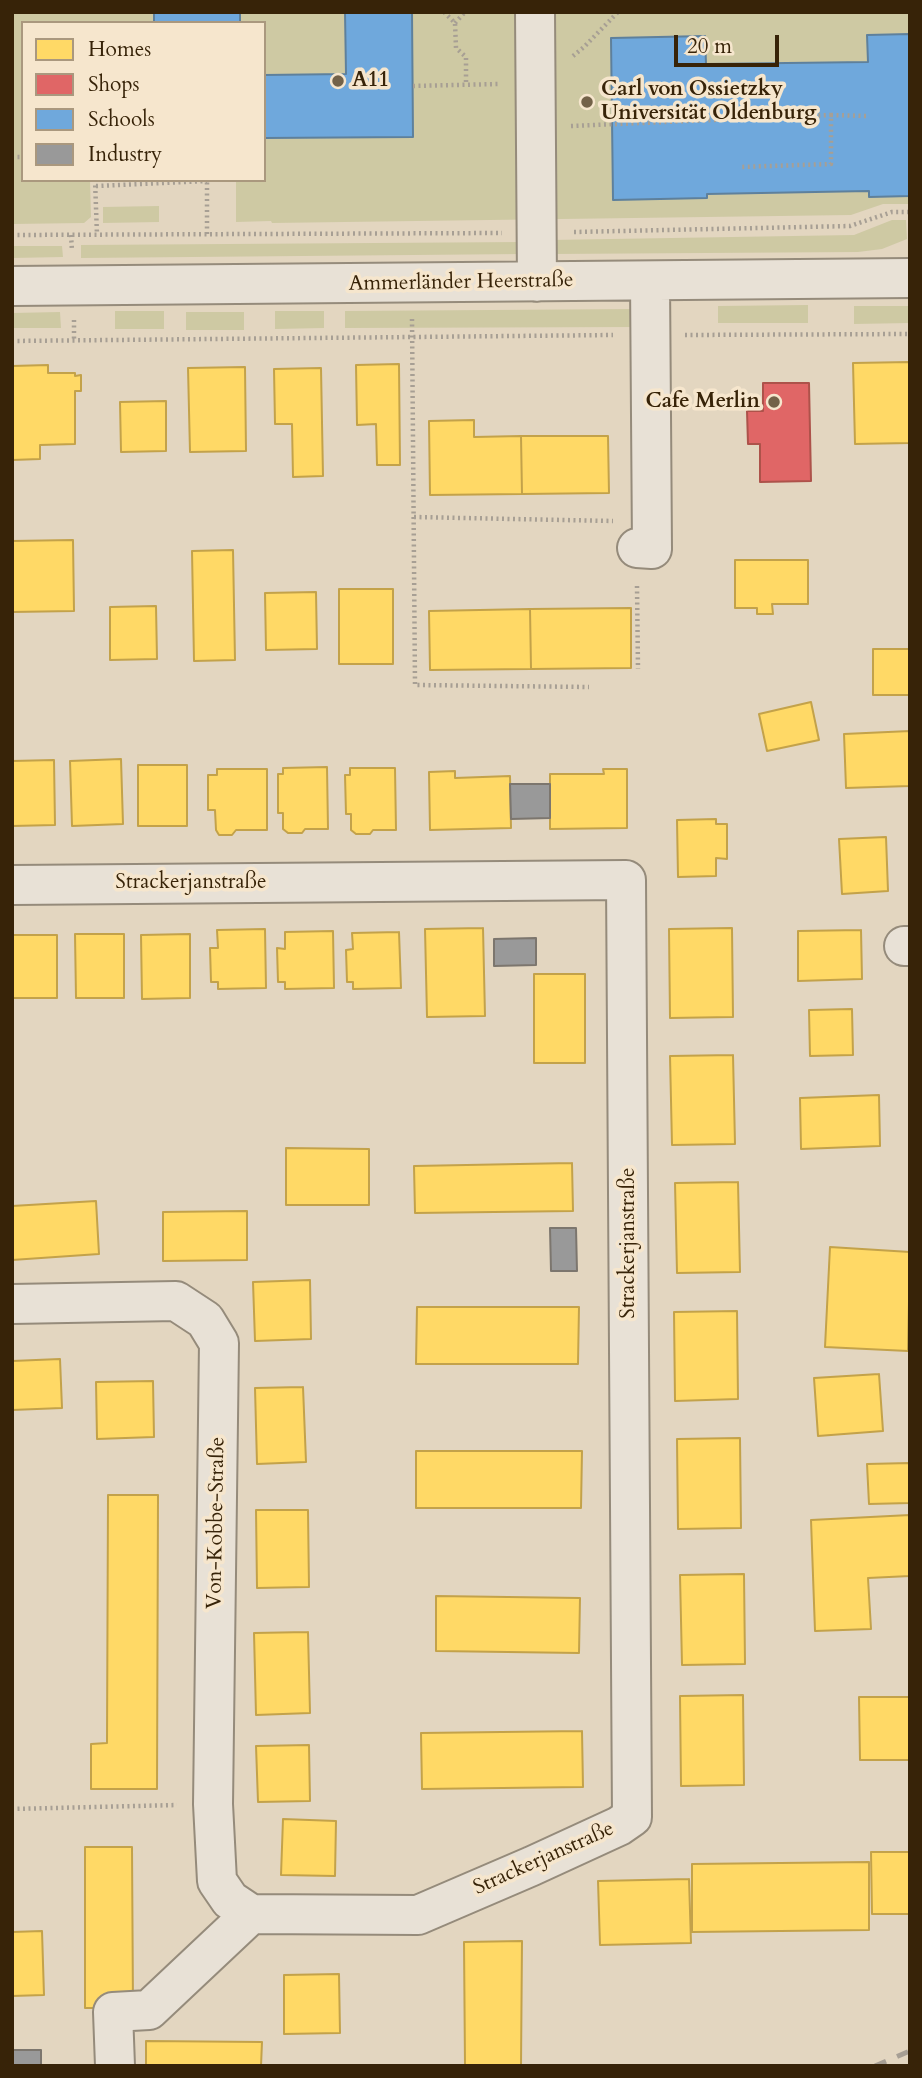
<!DOCTYPE html>
<meta charset="utf-8">
<style>
body{margin:0}
#map{position:relative;width:922px;height:2078px;overflow:hidden;background:#e3d6c0;font-family:Cardo,serif}
canvas{display:block}
.frame{position:absolute;inset:0;border:14px solid #372308;pointer-events:none}
.legend{position:absolute;left:21px;top:21px;width:245px;height:161px;box-sizing:border-box;background:#f6e6cd;border:2px solid #aa987e;margin:0;padding:9px 12px;list-style:none;font-size:21px;color:#372308}
.legend li{display:flex;align-items:center;gap:14px;height:35px}
.legend b{width:35px;border:2px solid #aa987e}
.scale{position:absolute;left:674px;top:35px;width:105px;height:32px;box-sizing:border-box;border:4px solid #372308;border-top:0;padding-left:9px;font-size:21px;line-height:24px;white-space:nowrap;color:#372308;-webkit-text-stroke:5px #f6e6cd;paint-order:stroke}
</style>
<div id="map">
<canvas width="922" height="2078"></canvas>
<div class="frame"></div>
<ul class="legend">
<li><b style="height:19px;background:#ffd966"></b>Homes</li>
<li><b style="height:19px;background:#e06666"></b>Shops</li>
<li><b style="height:19px;background:#6fa8dc"></b>Schools</li>
<li><b style="height:19px;background:#999"></b>Industry</li>
</ul>
<div class="scale">20 m</div>
</div>
<script>
const ctx = document.querySelector('canvas').getContext('2d');
ctx.lineJoin = 'round';
function fillPath(path, color) {
  ctx.fillStyle = color;
  ctx.fill(path, 'evenodd');
}
function toPath(rows) {
  const path = new Path2D();
  for (const r of rows) {
    path.moveTo(r[0], r[1]);
    for (let i = 2; i < r.length; i += 2) path.lineTo(r[i], r[i + 1]);
  }
  return path;
}
function strokePath(path, color, width, dash) {
  ctx.strokeStyle = color;
  ctx.lineWidth = width;
  ctx.lineCap = dash ? 'butt' : 'round';
  ctx.setLineDash(dash || []);
  ctx.stroke(path);
}
function label(font, color, halo, rows, align = 'center') {
  ctx.font = font + ' Cardo,serif';
  ctx.lineWidth = 7;
  ctx.setLineDash([]);
  ctx.textBaseline = 'middle';
  ctx.strokeStyle = halo;
  ctx.fillStyle = color;
  for (const [text, x, y, turn = 0] of rows) {
    ctx.save();
    ctx.translate(x, y);
    ctx.rotate((+turn || 0) * Math.PI / 180);
    ctx.textAlign = isNaN(turn) ? turn : align;
    if (halo) ctx.strokeText(text, 0, 0);
    ctx.fillText(text, 0, 0);
    ctx.restore();
  }
}
const green = toPath([
 [12,12,910,12,910,204,883,204,851,215,272,223,271,221,236,222,236,180,264,180,264,23,23,23,23,180,90,180,91,217,84,223,12,224],
 [159,206,159,222,103,223,103,207],
 [892,220,906,220,907,239,882,249,858,252,552,254,550,240,854,235],
 [522,242,523,254,81,258,81,245],
 [12,246,62,246,63,257,12,258],
 [808,305,808,323,718,323,718,306],
 [910,306,910,323,854,324,854,306],
 [637,309,637,327,345,328,345,311],
 [115,311,164,311,164,329,115,329],
 [275,311,324,311,324,328,275,329],
 [60,312,61,328,12,328,12,313],
 [186,312,244,312,244,330,186,330]
]);
const homes = toPath([
 [910,362,910,443,855,444,853,363,910,362],
 [399,364,400,465,377,465,376,424,357,425,356,365,399,364],
 [48,365,48,373,75,373,75,376,81,375,81,391,75,391,75,444,40,445,40,459,12,460,12,366,48,365],
 [245,367,246,451,190,452,188,368,245,367],
 [321,368,323,476,293,477,292,424,275,424,274,369,321,368],
 [166,401,166,451,121,452,120,402,166,401],
 [474,420,474,437,521,436,522,494,430,495,429,421,474,420],
 [521,436,608,436,609,493,522,494,521,436],
 [73,540,74,611,12,612,12,541,73,540],
 [233,550,235,660,194,661,192,551,233,550],
 [735,560,808,560,808,604,772,604,773,614,757,614,757,608,735,608,735,560],
 [339,589,393,589,393,664,339,664,339,589],
 [316,592,317,649,266,650,265,593,316,592],
 [156,606,157,659,110,660,110,607,156,606],
 [631,608,631,668,531,669,530,609,631,608],
 [530,609,531,669,430,670,429,611,530,609],
 [873,649,910,649,910,695,873,695,873,649],
 [811,702,819,740,767,751,759,714,811,702],
 [910,731,910,786,846,788,844,734,910,731],
 [121,759,123,824,72,826,70,761,121,759],
 [54,760,55,825,12,826,12,761,54,760],
 [138,765,187,765,187,826,138,826,138,765],
 [327,767,328,829,305,829,302,833,288,833,283,829,283,813,278,813,278,774,283,774,283,768,327,767],
 [350,768,395,768,396,830,373,830,370,834,356,834,351,830,351,814,346,814,345,775,350,775,350,768],
 [217,769,267,769,267,830,236,830,232,835,219,835,216,830,215,810,208,810,208,775,217,775,217,769],
 [603,769,627,769,627,828,550,829,550,774,604,774,603,769],
 [455,771,455,778,510,776,511,828,430,830,429,772,455,771],
 [716,819,716,824,727,824,727,859,716,858,716,876,678,877,677,820,716,819],
 [886,837,888,891,842,894,839,839,886,837],
 [483,928,485,1016,427,1017,425,929,483,928],
 [732,928,733,1017,670,1018,669,929,732,928],
 [265,929,266,988,218,989,218,982,211,982,210,948,218,948,217,930,265,929],
 [861,930,862,979,798,981,798,931,861,930],
 [333,931,334,988,285,989,285,982,278,982,277,948,285,949,285,932,333,931],
 [399,932,401,988,353,989,353,982,347,982,346,950,353,949,352,933,399,932],
 [75,934,124,934,124,998,76,998,75,934],
 [190,934,190,998,142,999,141,935,190,934],
 [12,935,57,935,57,998,12,998,12,935],
 [534,974,585,974,585,1063,534,1063,534,974],
 [852,1009,853,1055,810,1056,809,1010,852,1009],
 [733,1055,735,1144,672,1145,670,1056,733,1055],
 [879,1095,880,1146,801,1149,800,1098,879,1095],
 [286,1148,369,1149,369,1205,286,1205,286,1148],
 [572,1163,573,1211,415,1213,414,1166,572,1163],
 [738,1182,740,1272,677,1273,675,1183,738,1182],
 [96,1201,99,1254,12,1260,12,1206,96,1201],
 [247,1211,247,1260,163,1261,163,1212,247,1211],
 [830,1247,910,1252,908,1351,825,1347,830,1247],
 [310,1280,311,1339,255,1341,253,1282,310,1280],
 [417,1307,579,1307,578,1364,416,1364,417,1307],
 [737,1311,738,1399,675,1401,674,1312,737,1311],
 [60,1359,62,1408,12,1410,12,1361,60,1359],
 [879,1374,883,1431,818,1436,814,1378,879,1374],
 [153,1381,154,1437,97,1439,96,1382,153,1381],
 [303,1387,306,1462,257,1464,255,1388,303,1387],
 [740,1438,741,1528,678,1529,677,1439,740,1438],
 [416,1451,582,1451,581,1508,416,1508,416,1451],
 [910,1463,910,1503,869,1504,867,1464,910,1463],
 [108,1495,158,1495,157,1789,91,1789,91,1744,107,1743,108,1495],
 [256,1510,308,1510,309,1587,257,1588,256,1510],
 [910,1515,910,1576,868,1578,871,1629,815,1631,811,1520,910,1515],
 [744,1574,745,1664,682,1665,680,1575,744,1574],
 [436,1596,580,1598,579,1653,436,1651,436,1596],
 [308,1632,310,1713,256,1715,254,1633,308,1632],
 [743,1695,744,1785,681,1786,680,1696,743,1695],
 [859,1697,910,1697,910,1760,860,1760,859,1697],
 [582,1731,583,1787,422,1789,421,1733,582,1731],
 [309,1745,310,1801,258,1802,256,1746,309,1745],
 [283,1819,336,1821,335,1876,281,1875,283,1819],
 [85,1847,132,1847,133,2008,85,2008,85,1847],
 [871,1852,910,1852,910,1914,872,1914,871,1852],
 [869,1862,869,1930,692,1932,692,1864,869,1862],
 [689,1879,691,1943,600,1945,598,1881,689,1879],
 [42,1931,44,1995,12,1996,12,1932,42,1931],
 [522,1941,521,2066,465,2066,464,1942,522,1941],
 [339,1974,340,2033,284,2034,284,1975,339,1974],
 [146,2041,262,2042,261,2066,146,2066,146,2041]
]);
const shops = toPath([
 [763,383,809,383,811,481,760,482,760,444,748,444,747,411,763,411,763,383]
]);
const schools = toPath([
 [154,12,240,12,240,23,154,23,154,12],
 [345,12,412,12,413,137,264,138,264,75,346,74,345,12],
 [910,34,910,196,869,197,869,191,707,194,707,198,613,200,611,38,705,36,706,64,868,62,867,35,910,34]
]);
const industry = toPath([
 [510,784,550,784,550,818,511,819,510,784],
 [536,938,536,965,494,966,494,939,536,938],
 [550,1228,576,1228,577,1271,551,1271,550,1228],
 [12,2050,41,2050,41,2066,12,2066,12,2050]
]);
const path = toPath([
 [444,12,455,23,456,48,466,57,466,85],
 [455,23,465,12],
 [573,56,584,47,618,12],
 [413,86,499,84],
 [831,115,868,116],
 [571,126,831,115,831,164,739,167],
 [12,157,23,157],
 [95,180,97,235],
 [96,186,207,181],
 [574,232,850,226,892,212,910,212],
 [207,234,207,180],
 [12,235,502,233],
 [71,235,72,251],
 [412,319,415,685,589,687],
 [74,320,74,340],
 [685,335,910,334],
 [12,341,613,335],
 [414,517,613,521],
 [637,586,638,669],
 [12,1809,177,1805]
]);
const minor = toPath([
 [535,12,537,282],
 [12,286,910,278],
 [637,548,652,549,650,281],
 [12,885,626,880,632,1817,619,1826,532,1866,418,1915,251,1914],
 [904,946,910,946],
 [12,1304,176,1301,205,1320,219,1343,213,1804,217,1881,230,1900,251,1914],
 [115,2066,113,2012,149,2010,251,1914]
]);
const rail = toPath([
 [875,2066,910,2051]
]);
const markers = [
 [338,81,7,"#736248"],
 [587,102,7,"#736248"],
 [774,402,7,"#736248"]
];
const poiNames = [
 ["A11",352,81],
 ["Carl von Ossietzky",601,90],
 ["Universität Oldenburg",601,114],
 ["Cafe Merlin",760,402,"right"]
];
const streetNames = [
 ["Ammerländer Heerstraße",461,283,-1],
 ["Strackerjanstraße",191,883],
 ["Strackerjanstraße",629,1243,-90],
 ["Von-Kobbe-Straße",217,1523,-89],
 ["Strackerjanstraße",544,1859,-24]
];
fillPath(green, '#cec9a3');
fillPath(homes, '#ffd966');
strokePath(homes, '#c3a24a', 2);
fillPath(shops, '#e06666');
strokePath(shops, '#ad524a', 2);
fillPath(schools, '#6fa8dc');
strokePath(schools, '#5e809c', 2);
fillPath(industry, '#999');
strokePath(industry, '#7c766e', 2);
strokePath(minor, '#958b7b', 42);
strokePath(path, '#a79f94', 4.5, [2, 3.5]);
strokePath(minor, '#e8e1d6', 38);
strokePath(rail, '#a79f94', 5, [12, 12]);
for (const [x, y, r, color] of markers) {
  const dot = new Path2D();
  dot.arc(x, y, r, 0, 2 * Math.PI);
  ctx.fillStyle = color;
  ctx.fill(dot);
  strokePath(dot, '#f6e6cd', 2.5);
}
label('bold 21px', '#372308', '#f6e6cd', poiNames, 'left');
label('21px', '#372308', '#f6e6cd', streetNames);
</script>
